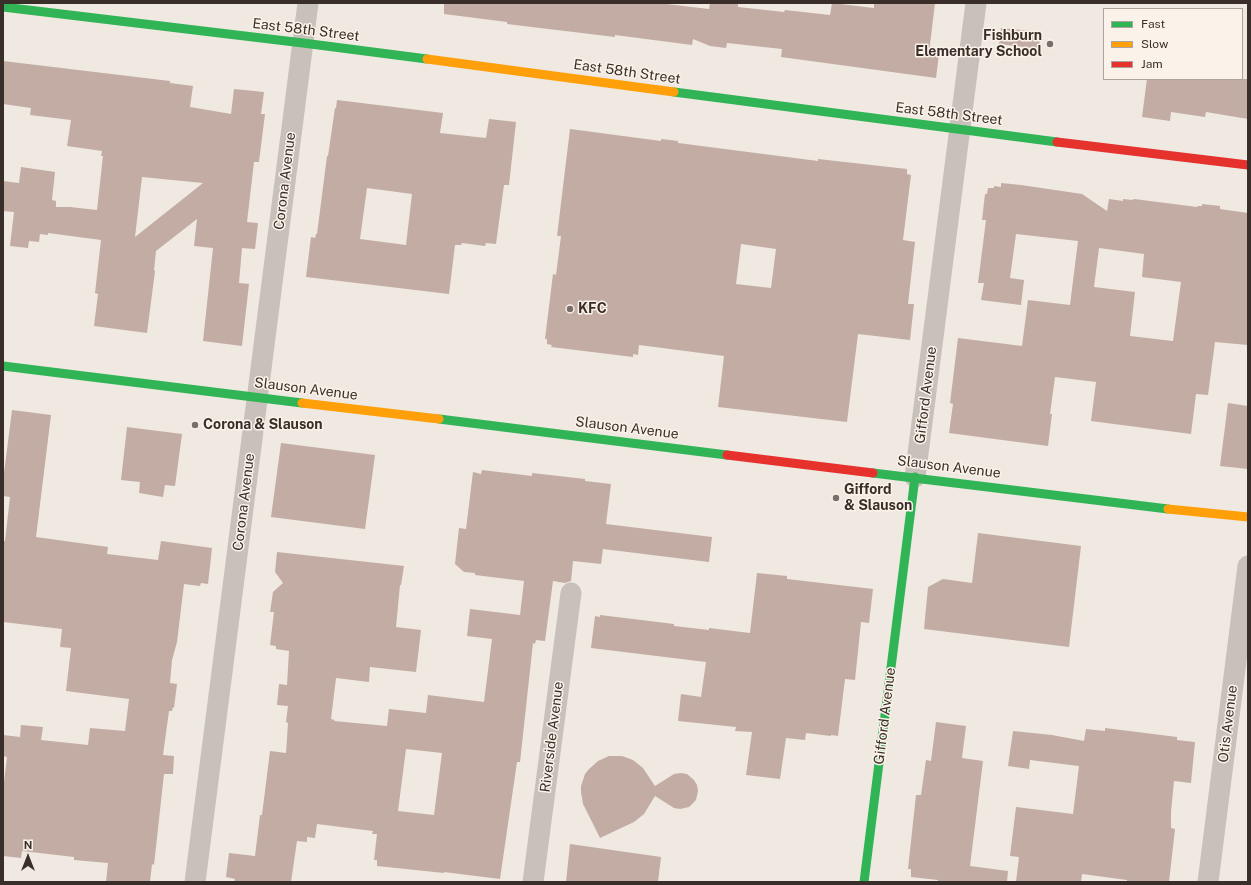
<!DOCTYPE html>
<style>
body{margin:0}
#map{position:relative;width:1251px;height:885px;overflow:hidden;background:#efe9e2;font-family:"Public Sans",sans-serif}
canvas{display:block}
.frame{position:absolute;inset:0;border:4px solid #392e29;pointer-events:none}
.legend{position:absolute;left:1103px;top:8px;width:140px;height:72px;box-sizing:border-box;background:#fbf3ea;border:1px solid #ada49d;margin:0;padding:5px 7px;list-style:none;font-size:12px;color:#392e29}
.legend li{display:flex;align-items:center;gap:8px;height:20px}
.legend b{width:20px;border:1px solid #ada49d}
.north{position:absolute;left:8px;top:837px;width:40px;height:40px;-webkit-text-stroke:3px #fbf3ea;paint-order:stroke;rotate:0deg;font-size:11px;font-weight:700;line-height:16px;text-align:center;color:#392e29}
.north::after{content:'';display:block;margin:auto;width:14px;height:18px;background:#392e29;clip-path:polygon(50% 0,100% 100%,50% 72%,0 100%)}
</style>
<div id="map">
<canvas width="1251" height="885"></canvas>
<div class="frame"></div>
<ul class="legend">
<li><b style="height:5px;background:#30b455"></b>Fast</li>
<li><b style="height:5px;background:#ff9f0a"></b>Slow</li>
<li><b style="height:5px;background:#e5322d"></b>Jam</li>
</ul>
<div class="north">N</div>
</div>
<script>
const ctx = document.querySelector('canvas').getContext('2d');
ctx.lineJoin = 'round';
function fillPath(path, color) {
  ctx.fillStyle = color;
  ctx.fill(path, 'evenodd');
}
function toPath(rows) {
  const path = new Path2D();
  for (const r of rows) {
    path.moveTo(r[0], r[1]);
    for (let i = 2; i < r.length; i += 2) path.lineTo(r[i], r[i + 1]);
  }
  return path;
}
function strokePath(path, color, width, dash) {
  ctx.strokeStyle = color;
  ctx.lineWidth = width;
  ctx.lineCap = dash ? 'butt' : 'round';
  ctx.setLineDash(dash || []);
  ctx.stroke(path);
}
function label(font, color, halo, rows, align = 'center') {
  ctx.font = font + ' "Public Sans",sans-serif';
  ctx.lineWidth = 3;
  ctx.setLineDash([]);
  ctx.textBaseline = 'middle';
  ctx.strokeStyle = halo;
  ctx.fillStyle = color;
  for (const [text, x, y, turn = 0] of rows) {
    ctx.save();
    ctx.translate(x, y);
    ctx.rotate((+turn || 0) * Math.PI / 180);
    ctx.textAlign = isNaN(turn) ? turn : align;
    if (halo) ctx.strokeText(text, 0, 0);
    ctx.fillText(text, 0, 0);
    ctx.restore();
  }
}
const building = toPath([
 [444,3,658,3,709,9,710,3,738,3,738,7,784,12,785,10,830,15,832,3,874,8,874,3,935,3,929,53,939,54,936,78,781,57,782,49,727,43,726,48,710,46,693,39,692,45,615,35,615,37,507,24,507,22,444,14],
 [1001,28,1041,32,1039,49,999,44],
 [3,61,170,81,170,83,193,86,190,107,231,114,234,89,264,92,261,114,265,114,259,162,254,162,247,222,258,223,255,249,242,248,239,283,249,284,242,346,203,341,213,248,194,246,197,219,156,251,154,270,155,271,147,333,94,326,98,294,95,293,101,240,48,233,48,235,40,234,39,242,29,241,28,248,10,246,14,212,3,211,3,181,19,183,21,167,55,172,52,200,56,201,56,207,70,207,97,210,103,156,101,156,102,151,67,146,71,120,30,115,31,108,3,104],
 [142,177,203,183,135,237],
 [1147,79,1248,79,1248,119,1206,112,1205,117,1171,112,1170,121,1142,117],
 [337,100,443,113,440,133,486,138,489,119,516,122,509,185,504,185,496,244,486,243,485,246,462,243,461,245,455,245,449,294,306,277,311,237,315,238,316,234,317,234,327,156,328,156,335,108,336,108],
 [367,188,412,194,406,245,360,239],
 [570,129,661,141,661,139,678,141,678,143,818,161,818,159,907,169,907,174,911,175,903,240,915,242,908,304,914,304,910,340,858,334,847,422,718,407,724,356,639,345,638,355,633,354,633,357,551,347,552,345,547,344,547,339,545,339,553,274,556,275,561,236,557,236],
 [741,244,776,249,771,288,736,284],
 [1001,183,1021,185,1082,194,1107,211,1109,199,1123,201,1123,199,1132,200,1134,199,1197,207,1198,206,1202,206,1202,204,1220,206,1220,209,1248,213,1248,345,1215,342,1208,395,1196,394,1191,434,1091,421,1096,382,1055,377,1050,414,1052,414,1048,446,949,433,953,404,950,403,958,338,1022,346,1028,300,1070,305,1078,241,1016,234,1010,278,1024,280,1021,305,981,300,984,283,978,283,986,220,982,220,985,194,987,194,988,188,994,188,994,186,1001,187],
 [1099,248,1144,254,1142,277,1181,282,1173,341,1130,336,1135,292,1094,287],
 [1228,403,1248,406,1248,469,1220,466],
 [12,410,51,415,36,537,108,547,107,554,158,560,161,541,212,548,208,584,201,583,200,586,184,584,177,642,172,660,170,683,177,684,174,708,173,707,172,711,169,711,163,755,174,756,173,774,164,774,154,865,152,864,150,882,106,882,108,863,74,860,74,857,22,851,21,858,3,856,3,790,7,757,3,756,3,735,20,737,21,725,43,727,41,740,88,745,90,728,125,731,129,699,66,691,71,648,60,647,62,629,3,622,3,541,5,541,10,497,3,496,3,481],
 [127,427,182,434,175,486,165,485,163,497,139,493,140,482,121,480],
 [281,443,375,455,365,529,271,517],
 [482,470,532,476,532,473,585,479,585,481,611,484,606,524,712,537,709,562,603,549,601,564,573,561,571,581,565,583,553,581,545,641,536,640,535,644,533,643,520,762,517,762,500,879,444,872,444,873,377,866,377,860,374,860,377,834,372,834,373,831,317,824,315,838,307,837,307,842,297,841,291,882,234,882,235,879,226,877,229,853,255,856,260,815,262,815,270,751,286,753,288,723,286,722,288,706,277,705,279,684,287,685,289,651,276,649,276,646,270,645,274,612,270,612,273,592,283,583,275,572,277,552,404,566,401,585,400,585,396,627,421,630,416,672,370,667,369,682,336,678,331,719,335,720,334,721,387,726,389,709,426,713,428,695,484,702,492,639,467,636,470,609,520,615,524,581,475,575,475,573,464,572,455,564,459,528,466,529,473,472,481,474],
 [406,749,442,753,434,815,398,811],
 [978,533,1081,546,1069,647,924,629,928,587,943,579,972,583],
 [757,573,787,576,787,579,873,589,869,623,861,622,855,680,845,679,838,736,831,735,831,736,806,733,805,740,786,738,780,779,746,775,752,732,735,731,736,727,678,721,681,694,701,697,706,662,591,648,595,616,600,617,600,615,674,624,674,626,709,630,709,628,750,633],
 [936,722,966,726,962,758,983,761,970,866,1008,871,1007,882,938,882,938,880,911,877,911,869,908,869,916,795,921,795,926,760,931,761],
 [1105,728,1177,737,1177,740,1195,742,1191,783,1174,781,1171,812,1171,828,1175,829,1169,882,1127,882,1127,880,1082,874,1081,882,1016,882,1019,857,1010,856,1016,807,1073,814,1079,766,1030,760,1029,769,1008,766,1013,731,1052,735,1084,741,1086,729,1105,731],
 [609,756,622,756,633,760,643,768,655,786,674,774,681,773,687,774,694,780,697,785,698,791,696,800,689,807,680,809,674,808,655,796,644,814,634,822,600,838,583,804,581,792,581,786,585,774,589,769,598,761],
 [570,844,661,857,658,882,566,882]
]);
const street = toPath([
 [915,477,976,3],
 [195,882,308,3],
 [533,882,571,593],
 [1208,882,1248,566]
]);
const fast = toPath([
 [3,7,303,43,427,59],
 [674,92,1057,142],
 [3,366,302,403],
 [439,419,727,455],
 [873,473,1168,509],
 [864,882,915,477]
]);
const slow = toPath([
 [427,59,674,92],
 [302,403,439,419],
 [1168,509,1248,517]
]);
const jam = toPath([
 [1057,142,1248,165],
 [727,455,873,473]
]);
const markers = [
 [1050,44,4,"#796f6a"],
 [570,309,4,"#796f6a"],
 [195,425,4,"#796f6a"],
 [836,498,4,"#796f6a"]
];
const streetNames = [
 ["East 58th Street",306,30,7],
 ["East 58th Street",627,72,8],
 ["East 58th Street",949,114,7],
 ["Corona Avenue",285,181,-83],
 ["Slauson Avenue",306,389,7],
 ["Gifford Avenue",926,395,-83],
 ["Slauson Avenue",627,428,7],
 ["Slauson Avenue",949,467,7],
 ["Corona Avenue",244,502,-83],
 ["Gifford Avenue",885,716,-83],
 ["Otis Avenue",1228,724,-83],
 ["Riverside Avenue",552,737,-83]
];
const poiNames = [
 ["Fishburn",1042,36,"right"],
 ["Elementary School",1042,52,"right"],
 ["KFC",578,309],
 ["Corona & Slauson",203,425],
 ["Gifford",844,490],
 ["& Slauson",844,506]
];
fillPath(building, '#c3aca3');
strokePath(street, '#c8c1bb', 21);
strokePath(fast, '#30b455', 9);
strokePath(slow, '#ff9f0a', 9);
strokePath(jam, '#e5322d', 9);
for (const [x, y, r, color] of markers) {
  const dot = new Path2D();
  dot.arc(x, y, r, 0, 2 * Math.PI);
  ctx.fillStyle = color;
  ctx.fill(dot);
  strokePath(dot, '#fbf3ea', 1.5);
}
label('14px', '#392e29', '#fbf3ea', streetNames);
label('bold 14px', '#392e29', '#fbf3ea', poiNames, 'left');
</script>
